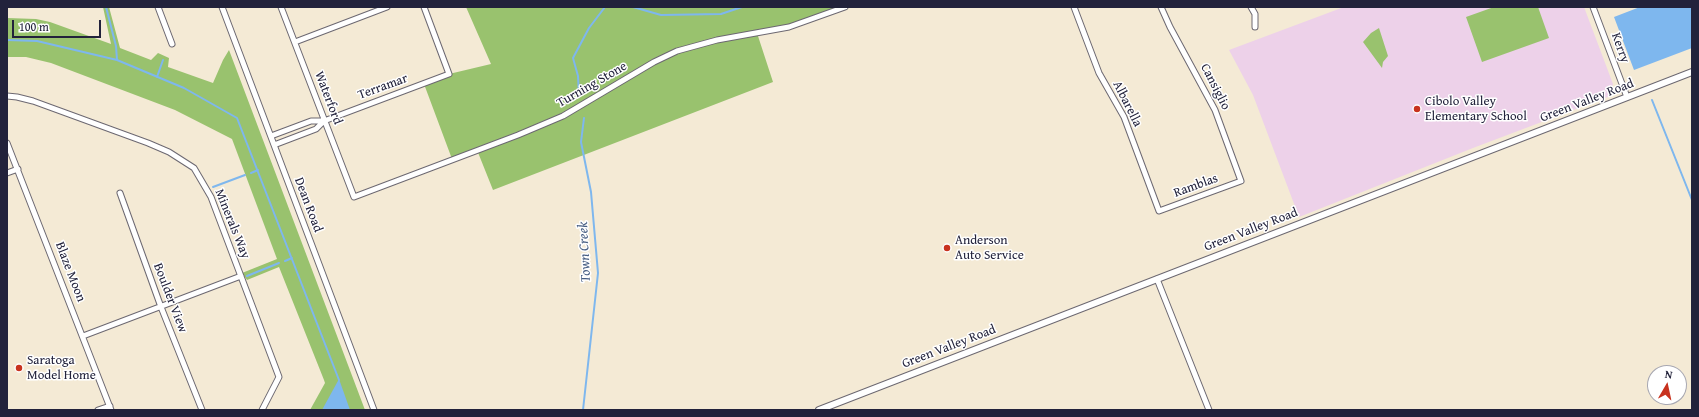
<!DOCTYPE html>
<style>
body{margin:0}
#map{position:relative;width:1699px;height:417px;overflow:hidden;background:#f4ead5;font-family:"Gentium Book Plus",serif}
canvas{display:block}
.frame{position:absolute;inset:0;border:8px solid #22223b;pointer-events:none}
.north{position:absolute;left:1647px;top:365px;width:40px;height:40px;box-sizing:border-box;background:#fff;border:1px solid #a7a7b1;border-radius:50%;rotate:9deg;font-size:11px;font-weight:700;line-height:16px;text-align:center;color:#22223b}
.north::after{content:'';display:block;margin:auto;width:14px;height:18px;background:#c8321e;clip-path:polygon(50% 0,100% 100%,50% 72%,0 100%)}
.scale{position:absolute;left:12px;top:20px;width:89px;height:18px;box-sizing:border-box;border:2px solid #22223b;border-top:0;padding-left:5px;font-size:12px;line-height:14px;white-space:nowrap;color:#22223b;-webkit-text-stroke:3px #fff;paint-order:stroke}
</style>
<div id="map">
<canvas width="1699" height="417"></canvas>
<div class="frame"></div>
<div class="north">N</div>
<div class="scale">100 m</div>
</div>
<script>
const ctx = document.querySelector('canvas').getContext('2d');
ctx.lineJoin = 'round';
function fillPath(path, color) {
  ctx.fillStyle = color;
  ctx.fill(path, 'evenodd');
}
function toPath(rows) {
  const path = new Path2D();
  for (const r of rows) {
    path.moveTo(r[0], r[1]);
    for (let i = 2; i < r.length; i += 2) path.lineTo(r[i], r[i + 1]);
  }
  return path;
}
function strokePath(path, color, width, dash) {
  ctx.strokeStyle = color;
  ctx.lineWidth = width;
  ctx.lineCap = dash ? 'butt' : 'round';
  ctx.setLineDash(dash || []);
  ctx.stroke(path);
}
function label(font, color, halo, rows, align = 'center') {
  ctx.font = font + ' "Gentium Book Plus",serif';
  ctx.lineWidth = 3;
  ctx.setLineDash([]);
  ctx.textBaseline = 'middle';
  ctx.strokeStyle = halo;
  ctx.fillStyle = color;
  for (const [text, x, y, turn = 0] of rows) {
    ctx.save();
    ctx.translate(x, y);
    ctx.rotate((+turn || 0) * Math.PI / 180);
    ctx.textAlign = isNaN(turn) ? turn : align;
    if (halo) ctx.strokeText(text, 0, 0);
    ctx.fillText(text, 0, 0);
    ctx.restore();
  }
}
const built = toPath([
 [1344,7,1584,7,1613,84,1611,90,1613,95,1473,148,1299,217,1253,95,1229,50]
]);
const green = toPath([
 [103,7,109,7,120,48,151,60,158,53,169,58,168,67,213,83,223,60,229,50,365,410,310,410,325,383,324,380,279,267,247,280,242,273,277,259,232,139,175,110,51,63,26,57,7,57,7,18,36,19,50,22,111,44],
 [466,7,845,7,810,20,757,33,773,82,493,190,477,150,452,159,424,84,449,74,491,64],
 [1494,7,1538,7,1549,38,1482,62,1466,17],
 [1379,28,1388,56,1383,62,1382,68,1363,42,1371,33]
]);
const water = toPath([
 [1640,7,1692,7,1692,48,1634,70,1614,17],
 [339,379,350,410,322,410]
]);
const stream = toPath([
 [106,7,116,46,117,60],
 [633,7,661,15,721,14,742,7],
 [7,40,37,41,117,60,184,88,237,118,339,380],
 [157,77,163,60],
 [579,97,578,76,573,58,589,28,605,7],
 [1652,100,1692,200],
 [251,173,258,170],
 [213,187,245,175],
 [285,261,292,258],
 [247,276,279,263],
 [583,410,598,273,591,192,581,142,584,118]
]);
const minor = toPath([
 [158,7,172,44],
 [222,7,374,410],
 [281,7,354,197,518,135,563,116,654,62,677,51,717,40,789,27,845,7],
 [1074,7,1099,73,1124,117,1159,211,1241,181,1215,110,1170,27,1161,7],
 [1251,7,1255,14,1255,27],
 [1593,7,1627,97],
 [295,42,387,7],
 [7,96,17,97,33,101,148,143,169,152,194,168,211,197,279,377,262,410],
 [271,136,311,121,324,121,449,74,424,7],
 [7,143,111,410],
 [274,145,316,129,324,121],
 [7,173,18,169],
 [120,193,161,307,202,410],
 [1157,279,1209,410],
 [83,336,241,276],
 [98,410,110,406]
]);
const tertiary = toPath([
 [819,410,1692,72]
]);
const markers = [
 [1417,109,4,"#c8321e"],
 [947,248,4,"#c8321e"],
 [19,368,4,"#c8321e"]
];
const streetNames = [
 ["Kerry",1620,48,70],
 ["Turning Stone",592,85,-30],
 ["Terramar",383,87,-20],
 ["Cansiglio",1215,87,63],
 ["Waterford",328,98,69],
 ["Green Valley Road",1587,101,-21],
 ["Albarella",1127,104,63],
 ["Ramblas",1196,186,-20],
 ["Dean Road",308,205,69],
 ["Minerals Way",232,224,68],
 ["Green Valley Road",1251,230,-21],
 ["Blaze Moon",70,272,69],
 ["Boulder View",170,298,69],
 ["Green Valley Road",949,347,-21]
];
const poiNames = [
 ["Cibolo Valley",1425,102],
 ["Elementary School",1425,117],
 ["Anderson",955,241],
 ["Auto Service",955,256],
 ["Saratoga",27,361],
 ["Model Home",27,376]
];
const waterNames = [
 ["Town Creek",585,252,-93]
];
fillPath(built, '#edd1e9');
fillPath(green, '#99c26e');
fillPath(water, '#7eb7ee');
strokePath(stream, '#7eb7ee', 2);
strokePath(minor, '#6c6871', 7);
strokePath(tertiary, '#6c6871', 8);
strokePath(minor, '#fff', 5);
strokePath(tertiary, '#fff', 6);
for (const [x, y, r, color] of markers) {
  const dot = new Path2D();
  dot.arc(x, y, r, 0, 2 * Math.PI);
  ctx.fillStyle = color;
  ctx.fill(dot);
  strokePath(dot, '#fff', 1.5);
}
label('13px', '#22223b', '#fff', streetNames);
label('13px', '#22223b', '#fff', poiNames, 'left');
label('italic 14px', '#475e83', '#fff', waterNames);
</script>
